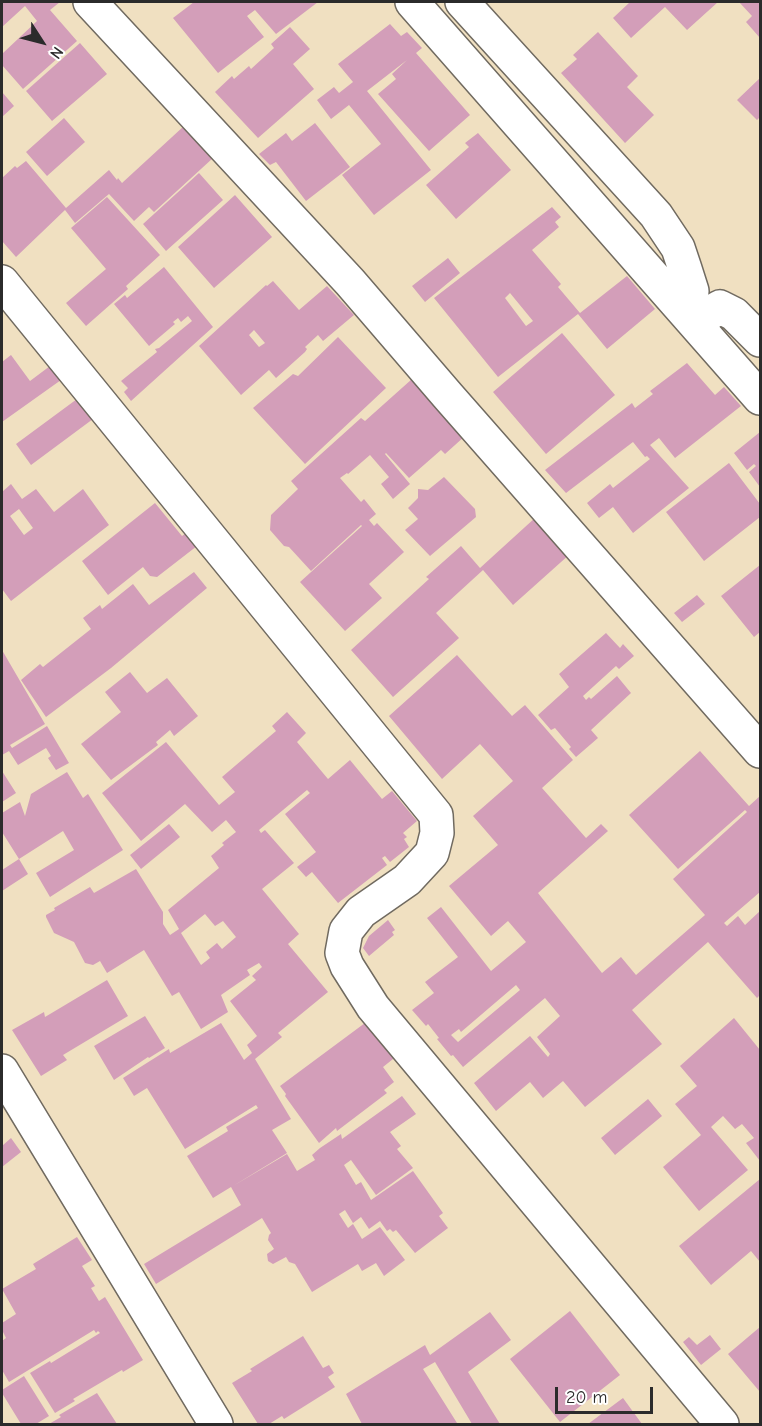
<!DOCTYPE html>
<style>
body{margin:0}
#map{position:relative;width:762px;height:1426px;overflow:hidden;background:#f0e0c1;font-family:"Comic Neue",sans-serif}
canvas{display:block}
.frame{position:absolute;inset:0;border:3px solid #2b2b2b;pointer-events:none}
.north{position:absolute;left:12px;top:12px;width:60px;height:60px;-webkit-text-stroke:4px #fff;paint-order:stroke;rotate:126deg;font-size:16px;font-weight:700;line-height:24px;text-align:center;color:#2b2b2b}
.north::after{content:'';display:block;margin:auto;width:21px;height:27px;background:#2b2b2b;clip-path:polygon(50% 0,100% 100%,50% 72%,0 100%)}
.scale{position:absolute;left:555px;top:1387px;width:98px;height:27px;box-sizing:border-box;border:3px solid #2b2b2b;border-top:0;padding-left:8px;font-size:18px;line-height:21px;white-space:nowrap;color:#2b2b2b;-webkit-text-stroke:4px #fff;paint-order:stroke}
</style>
<div id="map">
<canvas width="762" height="1426"></canvas>
<div class="frame"></div>
<div class="north">N</div>
<div class="scale">20 m</div>
</div>
<script>
const ctx = document.querySelector('canvas').getContext('2d');
ctx.lineJoin = 'round';
function fillPath(path, color) {
  ctx.fillStyle = color;
  ctx.fill(path, 'evenodd');
}
function toPath(rows) {
  const path = new Path2D();
  for (const r of rows) {
    path.moveTo(r[0], r[1]);
    for (let i = 2; i < r.length; i += 2) path.lineTo(r[i], r[i + 1]);
  }
  return path;
}
function strokePath(path, color, width, dash) {
  ctx.strokeStyle = color;
  ctx.lineWidth = width;
  ctx.lineCap = dash ? 'butt' : 'round';
  ctx.setLineDash(dash || []);
  ctx.stroke(path);
}
const building = toPath([
 [2,2,60,2,50,10,77,41,23,89,2,65,2,54,37,21,25,6,2,27],
 [194,2,318,2,276,34,255,10,247,16,264,37,218,73,173,18],
 [630,2,718,2,687,30,665,7,631,38,613,18],
 [739,2,760,2,760,38,746,22,752,16],
 [390,24,401,36,407,32,422,48,416,53,470,115,429,151,378,94,396,79,392,74,407,60,367,91,431,170,374,215,342,175,381,144,349,105,331,119,317,100,334,87,339,93,353,82,338,64],
 [290,27,310,49,293,64,314,89,258,138,215,92,232,76,234,79,249,66,251,69,274,48,271,44],
 [598,32,638,76,627,87,654,115,625,143,561,73,577,59,573,55],
 [80,43,107,74,52,121,26,91],
 [760,78,760,117,757,120,737,100],
 [2,92,14,106,2,117],
 [64,118,85,142,47,176,26,152],
 [315,123,350,167,306,201,276,162,270,165,259,154,286,133,292,141],
 [184,126,213,158,154,212,149,207,134,221,109,194,75,223,65,210,16,257,2,241,2,178,15,166,17,168,26,161,66,208,109,170,117,180,118,178,122,183],
 [478,133,511,170,456,219,426,185,469,147,465,143],
 [199,173,223,200,166,251,143,224],
 [235,195,272,237,214,288,178,247],
 [107,197,160,255,126,286,128,289,86,326,66,303,106,269,71,228],
 [552,207,561,217,555,222,559,227,532,250,561,284,558,287,580,313,627,276,655,309,607,349,578,314,498,377,434,298],
 [510,293,533,321,526,326,505,298],
 [448,258,460,273,425,302,412,286],
 [164,267,213,327,131,401,124,392,128,388,121,381,157,352,155,349,159,348,192,321,188,316,181,322,178,318,173,322,175,324,149,346,114,304,125,295,127,298],
 [273,281,299,310,327,286,354,315,323,341,318,335,305,347,307,349,305,352,276,378,269,370,241,395,199,346,266,285,267,286],
 [254,330,265,343,259,347,249,335],
 [562,333,615,395,546,454,493,392],
 [338,337,386,388,305,464,253,408,293,374,298,376],
 [11,355,30,381,50,366,61,380,2,422,2,362],
 [687,363,715,395,724,387,741,406,675,458,659,438,650,445,689,488,633,533,613,507,599,518,587,503,610,484,613,488,650,459,647,456,645,457,633,442,566,493,545,470,632,403,635,408,653,394,650,391],
 [412,379,465,436,445,454,441,450,409,478,386,453,385,454,410,484,393,499,381,484,389,477,370,455,348,474,347,473,340,478,361,502,364,499,376,514,369,520,374,526,377,523,404,552,369,584,382,598,345,631,300,582,362,526,361,525,311,571,289,547,284,546,270,530,271,515,298,489,291,481,361,418,365,421],
 [77,399,93,419,31,465,16,444],
 [760,432,760,487,749,472,756,466,754,464,747,470,734,453],
 [729,463,760,504,760,517,704,561,666,512],
 [444,477,475,509,476,517,430,556,405,530,418,519,408,508,418,498,418,489,428,490],
 [11,484,22,499,36,489,54,512,83,489,109,525,11,601,2,589,2,492],
 [19,509,33,528,24,535,10,516],
 [155,503,182,536,186,533,197,546,157,577,150,576,143,567,108,595,82,561],
 [536,517,570,554,513,605,483,570,436,613,459,638,393,697,351,650,429,579,426,577,461,546,480,568],
 [760,565,760,632,754,637,721,596],
 [194,572,207,588,111,668,46,717,21,680,40,664,43,667,91,629,83,618,100,605,102,609,133,584,149,605],
 [697,595,705,604,682,622,674,613],
 [606,633,620,648,623,644,634,656,619,669,616,666,583,696,586,700,589,697,591,699,617,676,631,693,591,730,598,738,576,757,569,749,571,747,555,728,551,730,538,715,569,687,559,674],
 [2,650,45,724,10,745,12,748,47,726,69,763,56,770,48,758,51,756,46,748,18,765,9,751,2,755],
 [457,655,512,716,525,705,573,760,542,788,586,838,601,824,608,831,538,893,602,973,621,957,636,975,705,915,673,879,747,812,745,810,678,869,629,815,700,751,749,806,760,796,760,892,724,923,727,926,738,916,745,925,760,911,760,995,757,998,708,942,632,1010,662,1044,585,1107,563,1081,543,1098,530,1082,496,1111,474,1083,530,1036,548,1057,550,1054,537,1037,560,1016,545,998,463,1067,453,1055,451,1056,437,1039,439,1038,428,1024,426,1026,412,1010,434,993,425,982,458,957,427,918,441,907,491,971,526,942,508,921,491,936,449,886,498,845,473,816,513,781,480,744,442,779,389,716],
 [516,985,520,990,458,1042,451,1035,459,1029,461,1032],
 [130,672,147,693,167,678,198,716,174,736,170,730,156,742,158,745,111,780,81,744,121,712,105,692],
 [287,712,306,733,297,742,328,779,350,760,382,799,392,791,417,821,403,833,407,837,404,839,409,847,390,862,385,856,382,858,387,865,338,903,312,872,306,877,297,867,316,852,285,814,310,793,307,790,259,830,261,833,265,830,294,863,262,889,299,934,288,944,328,992,278,1033,282,1037,255,1059,291,1119,272,1130,287,1153,233,1186,287,1154,297,1171,315,1160,312,1155,320,1148,341,1134,342,1139,402,1096,416,1114,390,1132,401,1146,397,1149,413,1168,376,1195,351,1160,344,1165,356,1185,361,1182,371,1200,413,1171,443,1213,439,1216,448,1228,415,1253,396,1230,393,1232,390,1229,387,1231,380,1221,369,1229,361,1217,353,1223,345,1210,339,1214,348,1228,353,1224,362,1239,380,1227,405,1260,384,1276,376,1263,362,1271,358,1264,312,1292,295,1264,289,1262,286,1257,273,1264,268,1261,267,1254,274,1249,268,1240,269,1235,271,1233,262,1218,156,1284,144,1264,241,1205,231,1187,213,1198,187,1156,228,1131,226,1127,258,1108,256,1105,185,1149,147,1088,134,1096,123,1078,169,1049,170,1053,221,1023,244,1060,252,1053,247,1045,257,1036,230,1001,256,980,252,976,262,967,259,963,247,970,250,975,221,995,228,1012,201,1029,179,992,172,996,144,950,107,973,100,961,93,965,85,963,74,942,54,933,46,917,46,915,55,910,54,908,90,887,94,893,136,869,163,912,163,924,170,935,179,929,168,910,219,868,211,856,224,845,222,843,236,832,226,820,212,832,185,804,141,841,102,793,166,742,219,805,235,792,222,777,276,731,272,726],
 [205,914,215,926,223,921,236,937,222,949,217,943,206,952,210,958,201,965,181,933],
 [2,771,16,793,2,802],
 [67,772,83,798,88,794,123,850,50,897,36,873,74,850,63,831,19,859,2,832,2,813,20,802,25,816,31,794],
 [169,824,180,837,141,869,130,855],
 [19,859,28,874,2,891,2,870],
 [388,920,395,930,392,932,394,935,369,956,363,948,369,936],
 [107,980,128,1016,63,1055,67,1060,41,1076,12,1030,44,1012,45,1017],
 [145,1016,165,1048,149,1058,148,1057,114,1080,94,1046],
 [734,1018,760,1050,760,1161,746,1143,754,1138,742,1124,735,1129,723,1116,711,1127,748,1170,699,1211,663,1167,701,1135,675,1104,697,1086,680,1066],
 [369,1020,398,1055,383,1067,394,1082,384,1090,387,1093,337,1131,336,1128,319,1143,285,1096,286,1094,280,1086],
 [648,1099,662,1116,615,1155,601,1138],
 [11,1138,21,1152,2,1167,2,1146],
 [760,1179,760,1262,751,1251,711,1285,679,1246],
 [77,1237,92,1260,82,1266,95,1286,91,1288,99,1301,105,1297,143,1360,123,1372,122,1370,73,1399,75,1401,55,1413,30,1373,50,1361,51,1363,100,1333,98,1331,96,1333,94,1330,9,1382,2,1370,2,1341,6,1338,2,1330,2,1323,16,1314,2,1289,36,1269,33,1264],
 [570,1311,620,1375,560,1422,510,1359],
 [490,1312,511,1340,468,1372,500,1424,472,1424,435,1362,423,1369,457,1423,362,1424,346,1394,425,1345,430,1355],
 [760,1327,760,1392,728,1354],
 [710,1335,721,1349,701,1365,683,1342,689,1337,697,1345],
 [303,1336,323,1368,329,1365,334,1373,328,1377,335,1387,284,1419,282,1416,269,1424,258,1424,232,1383,252,1371,250,1369],
 [24,1376,49,1416,36,1424,21,1424,2,1393,2,1390],
 [97,1393,117,1424,49,1424,61,1417,59,1415],
 [623,1398,642,1424,588,1424]
]);
const minor = toPath([
 [90,2,350,282,448,396,760,751],
 [412,2,760,398],
 [462,2,656,215,678,248,685,269,692,291,689,315],
 [2,282,436,815,437,833,432,853,407,880,361,912,346,931,342,953,347,966,373,1007,722,1424],
 [695,322,720,307,734,314,760,340],
 [2,1071,216,1424]
]);
fillPath(building, '#d39eb9');
strokePath(minor, '#706a60', 36);
strokePath(minor, '#fff', 33);
</script>
